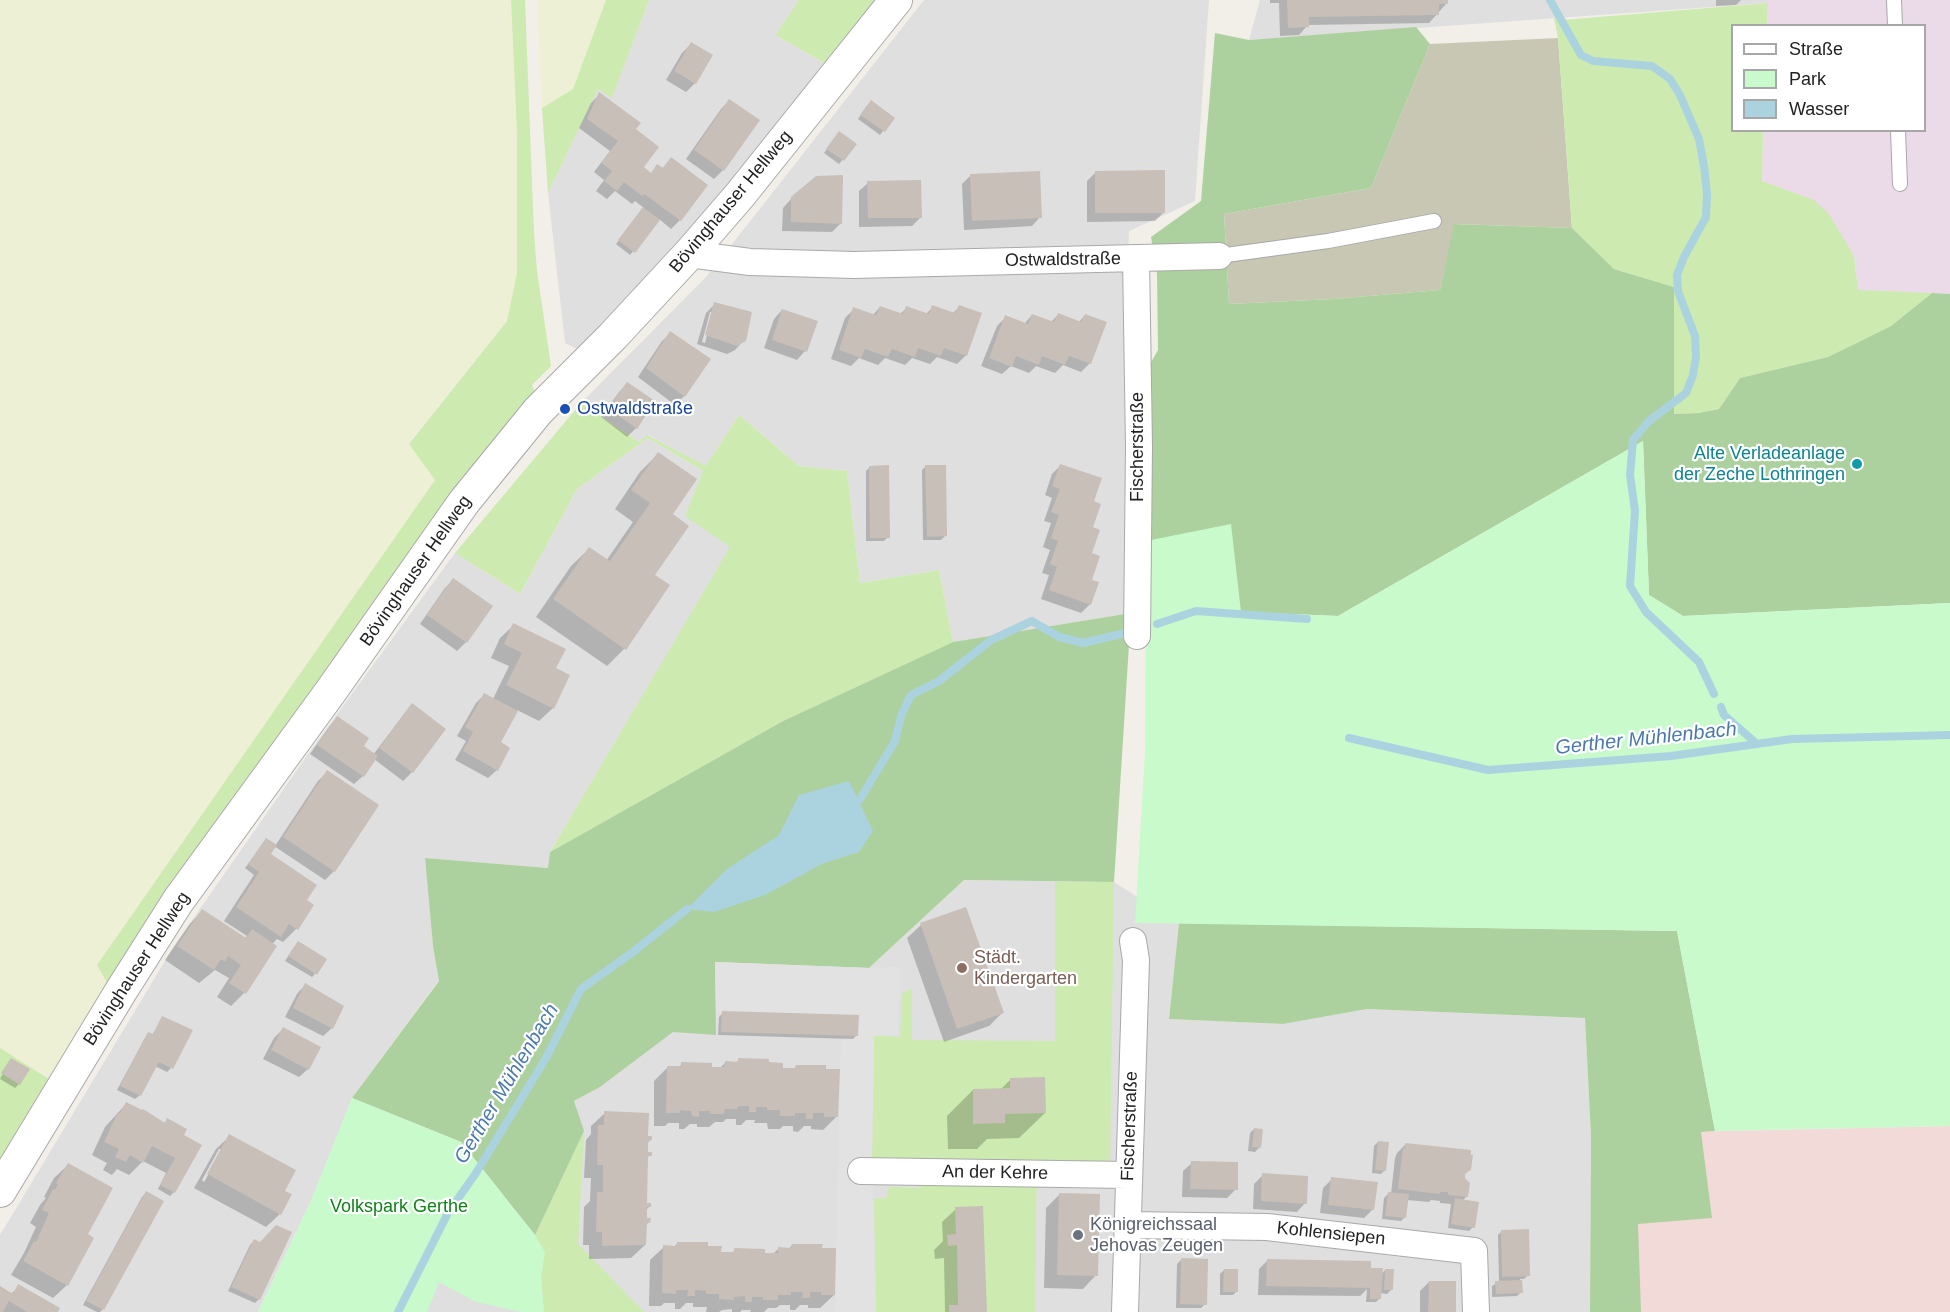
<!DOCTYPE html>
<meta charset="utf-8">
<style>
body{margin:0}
#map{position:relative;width:1950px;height:1312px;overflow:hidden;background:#f2efe9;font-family:Helvetica,sans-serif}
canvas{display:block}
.legend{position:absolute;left:1731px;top:24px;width:195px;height:108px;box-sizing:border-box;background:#fff;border:2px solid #a7a7a7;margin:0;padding:8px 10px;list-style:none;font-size:18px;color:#222}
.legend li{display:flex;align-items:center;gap:12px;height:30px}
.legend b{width:30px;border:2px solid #a7a7a7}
</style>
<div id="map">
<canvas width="1950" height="1312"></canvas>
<ul class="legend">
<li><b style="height:8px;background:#fff"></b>Straße</li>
<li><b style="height:16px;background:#c8facc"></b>Park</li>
<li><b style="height:16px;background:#aad3df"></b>Wasser</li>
</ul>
</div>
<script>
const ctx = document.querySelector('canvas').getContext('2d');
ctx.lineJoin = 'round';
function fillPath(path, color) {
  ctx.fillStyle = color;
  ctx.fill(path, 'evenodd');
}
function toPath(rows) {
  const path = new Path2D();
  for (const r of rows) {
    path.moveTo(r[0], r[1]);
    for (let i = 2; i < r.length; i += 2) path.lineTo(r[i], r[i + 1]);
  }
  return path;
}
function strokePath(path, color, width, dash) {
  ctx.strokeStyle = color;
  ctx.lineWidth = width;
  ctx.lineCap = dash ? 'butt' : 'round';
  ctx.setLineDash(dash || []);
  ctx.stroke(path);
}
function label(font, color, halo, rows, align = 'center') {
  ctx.font = font + ' Helvetica,sans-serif';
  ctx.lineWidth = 4.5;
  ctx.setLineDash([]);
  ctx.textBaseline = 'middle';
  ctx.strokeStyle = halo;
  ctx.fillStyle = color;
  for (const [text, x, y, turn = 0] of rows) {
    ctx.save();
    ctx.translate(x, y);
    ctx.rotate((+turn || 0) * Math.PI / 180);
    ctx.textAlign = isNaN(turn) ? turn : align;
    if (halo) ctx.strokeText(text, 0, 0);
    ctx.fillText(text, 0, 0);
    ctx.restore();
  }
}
const residential = toPath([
 [649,0,799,0,775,35,824,63,687,236,577,349,565,343,548,193,598,88,612,97],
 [924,0,1209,0,1195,201,1129,231,1126,307,1131,613,953,642,939,570,860,583,847,471,799,466,739,415,706,467,648,435,639,442,581,403,707,276],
 [1260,0,1768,0,1768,3,1249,40],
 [648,438,703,471,731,547,550,852,548,868,425,858,433,945,439,980,352,1098,311,1201,258,1312,0,1312,0,1235,174,946,313,747,455,553,520,594,577,489],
 [964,880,1114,882,1179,923,1169,1019,1283,1024,1367,1009,1585,1018,1591,1136,1590,1312,424,1312,439,1281,574,1101,600,1087,673,1031,715,962,869,968]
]);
const commercial = toPath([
 [1950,1126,1950,1312,1590,1312,1594,1134]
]);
const industrial = toPath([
 [1768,0,1950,0,1950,294,1858,291,1854,256,1813,200,1762,181,1763,131,1924,130,1924,26,1767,25]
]);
const construction = toPath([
 [1558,38,1572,228,1455,224,1440,290,1333,299,1229,304,1224,214,1371,188,1430,44]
]);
const farmland = toPath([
 [0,0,511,0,517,133,517,273,507,321,409,443,436,479,97,965,109,986,49,1079,0,1048],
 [537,0,606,0,573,89,542,108]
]);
const grass = toPath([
 [511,0,525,0,534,233,537,271,551,366,532,385,535,392,109,986,97,965,435,480,409,444,507,321,517,273,517,133],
 [606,0,649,0,612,98,598,89,548,193,542,108,573,89],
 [799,0,875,0,824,63,775,35],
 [1768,3,1767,25,1732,26,1732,130,1763,131,1762,181,1814,200,1829,214,1854,256,1858,290,1932,293,1891,326,1828,357,1740,378,1719,409,1699,413,1674,414,1674,287,1614,269,1572,228,1558,38,1554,18,1562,20],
 [581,403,639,442,647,435,706,466,739,415,799,466,847,471,860,583,939,570,953,642,783,721,550,852,730,547,685,516,703,471,648,438,577,489,520,594,455,553],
 [1055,882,1114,882,1110,1165,1037,1161,1035,1312,876,1312,874,1199,886,1198,889,1187,920,1188,914,1159,872,1159,874,1035,900,1037,902,994,912,988,912,1040,1055,1041],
 [0,1048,49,1079,0,1163],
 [584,1131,578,1244,644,1312,544,1312,541,1278,544,1252,535,1235]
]);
const forest = toPath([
 [1416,27,1430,44,1371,188,1224,214,1229,304,1333,299,1440,290,1454,224,1572,228,1614,269,1674,287,1674,414,1699,413,1719,409,1740,378,1828,357,1891,326,1932,293,1950,294,1950,603,1683,616,1649,595,1643,441,1338,616,1241,612,1146,541,1145,373,1158,350,1157,274,1151,237,1201,201,1215,33,1249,40],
 [1131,613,1114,882,964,880,869,968,715,962,716,1035,673,1032,600,1087,574,1101,584,1131,535,1235,461,1142,352,1098,439,981,433,946,425,858,548,868,550,852,783,721,953,642],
 [1179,923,1677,931,1715,1131,1701,1132,1712,1218,1638,1224,1641,1312,1590,1312,1591,1136,1585,1018,1367,1009,1283,1024,1169,1019]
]);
const park = toPath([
 [1643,441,1649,595,1683,616,1950,603,1950,1126,1715,1131,1677,931,1135,923,1145,752,1146,541,1231,524,1241,612,1338,616],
 [352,1098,461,1142,535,1235,545,1252,541,1278,544,1312,521,1312,476,1302,439,1282,427,1312,258,1312,311,1201]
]);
const parking = toPath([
 [715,962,869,968,900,967,898,1035,874,1036,872,1159,876,1312,835,1312,841,1035,858,1036,859,1016,716,1012]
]);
const water = toPath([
 [849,781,873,831,859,852,822,864,765,895,714,912,687,909,727,869,779,835,799,795]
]);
const shadow = toPath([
 [1270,0,1446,0,1446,4,1429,23,1308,25,1299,35,1280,36,1279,3,1270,3],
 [1716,0,1741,0,1736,5,1716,6],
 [691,44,695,83,686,92,666,80,682,53],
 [600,94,634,129,641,168,650,174,658,166,662,169,671,159,680,220,671,229,659,219,630,255,616,244,644,208,635,201,632,204,615,191,607,199,596,191,604,180,594,172,610,151,579,128,591,103],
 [729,101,723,170,714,179,686,159,721,109],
 [867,106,893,118,880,135,858,119],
 [836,137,855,145,839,164,824,153],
 [1096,172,1164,212,1155,221,1087,222,1087,181],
 [970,176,1040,217,1032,226,964,230,962,184],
 [868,183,921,217,912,226,859,227,859,191],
 [792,198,841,223,832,232,782,231,783,208],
 [715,304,744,340,735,350,727,354,697,344,706,313],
 [710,312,713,312,705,343,702,342],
 [880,307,900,314,907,308,926,314,933,307,952,314,959,307,966,355,957,364,937,357,930,364,912,358,905,365,885,358,878,365,859,358,851,366,831,359,845,318,854,309,872,316],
 [782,310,805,351,797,360,764,348,774,319],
 [1032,315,1051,322,1058,315,1078,323,1085,315,1090,363,1081,372,1063,365,1055,373,1036,366,1029,373,1011,366,1002,374,981,366,997,326,1006,317,1024,324],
 [671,333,684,396,675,405,638,377,662,341],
 [628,383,636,428,627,437,601,417,619,392],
 [658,454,671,514,653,575,624,649,607,666,536,617,571,566,589,549,606,561,633,522,615,509,640,472],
 [1061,465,1092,502,1090,604,1081,613,1041,599,1049,575,1042,573,1050,550,1043,547,1051,523,1044,521,1052,498,1045,495,1052,474],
 [926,466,945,536,941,540,923,540,922,470],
 [870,467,888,537,884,541,866,541,866,471],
 [453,580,466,642,457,651,420,624,445,588],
 [514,625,554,669,553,708,539,721,517,710,499,743,497,770,488,778,455,760,466,741,457,736,476,703,484,695,493,699,509,666,491,658,500,638],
 [412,705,412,772,403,781,374,759,363,776,354,784,310,754,329,727,337,718,362,747,373,755,404,714],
 [327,772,377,806,334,871,325,880,274,846,265,859,305,900,296,929,283,942,277,939,272,944,244,993,231,1006,217,997,229,978,215,970,199,983,165,960,189,925,202,911,244,939,247,936,224,921,254,875,245,868,266,840,275,846,318,781],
 [921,925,1002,1013,989,1026,944,1042,907,938],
 [294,947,315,974,312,977,285,961],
 [305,985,332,1028,323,1036,285,1017,297,994],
 [723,1013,857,1035,853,1039,718,1035,719,1017],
 [163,1018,191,1031,171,1068,167,1072,155,1066,139,1096,135,1099,117,1090,145,1038,149,1034,152,1035],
 [283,1029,308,1069,299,1077,263,1059,274,1038],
 [739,1060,768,1064,781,1070,793,1070,796,1066,837,1116,823,1130,811,1129,811,1126,804,1126,798,1132,793,1131,793,1126,783,1126,780,1129,768,1129,767,1123,754,1123,755,1120,746,1120,741,1125,736,1125,736,1119,726,1119,723,1122,715,1122,709,1127,697,1127,697,1124,690,1124,684,1129,679,1129,679,1123,668,1123,665,1126,654,1126,654,1081,668,1067,678,1068,682,1064,720,1068,725,1063,735,1063],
 [8,1064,19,1084,15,1088,0,1079],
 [1011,1079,1045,1113,1019,1138,987,1139,977,1149,948,1149,947,1116,973,1090,1001,1089],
 [126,1104,164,1124,167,1120,182,1136,174,1192,170,1196,158,1189,166,1173,143,1161,129,1175,117,1169,112,1175,103,1170,107,1163,92,1155,105,1127],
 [605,1113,650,1140,647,1144,647,1153,650,1155,646,1159,646,1204,649,1207,645,1211,645,1220,649,1222,645,1226,645,1245,631,1258,589,1259,589,1245,583,1245,584,1207,590,1201,591,1178,584,1178,586,1140,591,1134,591,1126],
 [1254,1129,1259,1148,1255,1152,1248,1151,1250,1133],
 [230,1136,283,1191,280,1214,266,1227,194,1188,216,1149],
 [219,1149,223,1149,204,1182,202,1180],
 [1378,1142,1385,1170,1381,1174,1372,1173,1374,1146],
 [1406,1144,1470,1169,1463,1176,1467,1196,1462,1201,1473,1227,1469,1231,1448,1228,1451,1204,1440,1203,1440,1201,1431,1200,1429,1202,1407,1200,1405,1217,1401,1221,1382,1219,1384,1198,1388,1194,1391,1194,1395,1158,1397,1153],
 [1192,1163,1236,1189,1227,1198,1182,1197,1183,1171],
 [68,1165,86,1235,67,1285,53,1298,11,1275,24,1253,36,1227,30,1223,40,1205,46,1198,44,1197,54,1178],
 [1263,1175,1305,1203,1297,1212,1253,1209,1254,1184],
 [1332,1179,1373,1209,1364,1218,1320,1213,1323,1188],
 [146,1193,103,1309,100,1312,97,1312,83,1305,142,1197],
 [1059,1195,1096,1275,1083,1289,1044,1288,1046,1208],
 [956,1209,985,1312,945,1312,944,1258,935,1259,934,1250,943,1241,942,1222],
 [1502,1231,1528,1275,1524,1279,1520,1279,1521,1292,1517,1296,1492,1297,1492,1286,1499,1282,1498,1235],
 [254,1241,260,1244,259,1299,255,1303,228,1291,250,1245],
 [678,1243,706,1248,720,1253,731,1254,735,1250,773,1254,778,1249,789,1249,792,1245,834,1295,820,1308,808,1308,808,1305,800,1305,795,1310,790,1310,790,1305,780,1305,776,1308,768,1308,764,1312,750,1312,751,1310,742,1310,740,1312,732,1312,732,1309,722,1310,719,1312,706,1312,707,1307,693,1307,693,1303,686,1303,680,1309,675,1309,675,1303,664,1303,661,1306,649,1306,650,1260,664,1247,674,1247],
 [1181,1260,1205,1304,1201,1308,1176,1308,1177,1264],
 [1268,1260,1381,1275,1385,1270,1391,1290,1387,1294,1380,1293,1380,1298,1376,1302,1366,1302,1367,1289,1360,1296,1258,1295,1259,1269],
 [1224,1270,1237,1291,1233,1295,1220,1295,1220,1274],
 [1429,1282,1454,1312,1420,1312,1420,1291],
 [19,1286,56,1312,0,1312,0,1288,11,1294]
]);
const stream = toPath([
 [1550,0,1581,55,1593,61,1652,66,1670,79,1680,95,1699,139,1704,166,1707,194,1706,217,1684,257,1677,275,1678,291,1695,336,1696,356,1693,375,1686,393,1649,421,1633,440,1630,475,1635,511,1630,586,1646,612,1699,662,1714,694],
 [1157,624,1196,611,1307,619],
 [1721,707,1724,715,1757,744],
 [1349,738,1488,770,1671,756,1792,739,1950,735],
 [859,801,895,741,901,716,911,695,939,681,991,640,1032,621,1059,637,1083,643,1125,633],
 [398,1312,448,1213,476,1173,546,1058,581,989,633,952,687,909]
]);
const building = toPath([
 [1287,0,1448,0,1448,4,1439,4,1439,15,1309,17,1309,27,1288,28],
 [691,42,713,55,696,84,674,71],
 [599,92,641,123,636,129,659,147,644,167,651,173,657,164,663,168,671,157,708,185,681,221,644,194,642,196,624,182,617,191,604,181,612,171,601,163,618,141,587,119],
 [729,99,760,120,724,171,694,150],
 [871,100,895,118,885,132,860,115],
 [839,131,857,144,844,161,826,149],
 [1165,170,1165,213,1095,213,1095,171],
 [1040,171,1042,218,972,221,970,174],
 [843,175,842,224,791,222,791,197,816,176],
 [921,180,922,218,868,218,867,181],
 [643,207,660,220,635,253,618,240],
 [714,302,752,312,746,341,737,346,705,335],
 [932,305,955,313,959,305,982,313,967,356,944,348,941,356,918,348,915,357,892,349,888,357,865,349,861,358,839,350,853,307,876,315,880,306,903,314,906,306,929,314],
 [782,309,818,321,807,352,772,340],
 [1058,313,1081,322,1085,314,1107,322,1091,364,1069,356,1065,365,1042,356,1039,365,1016,356,1012,367,989,358,1005,315,1028,324,1032,314,1054,322],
 [670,331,711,359,685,397,646,368],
 [627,382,655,401,637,429,608,408],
 [658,452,697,479,673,514,689,526,655,575,670,585,626,650,553,599,589,547,610,561,650,503,631,490],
 [1060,464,1102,478,1094,501,1101,504,1093,527,1100,530,1092,553,1100,556,1092,580,1099,582,1091,605,1049,590,1057,567,1050,564,1058,541,1051,538,1059,515,1051,512,1060,489,1052,486],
 [889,465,890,538,870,538,869,466],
 [925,465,946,465,947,536,927,537],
 [453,578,493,606,467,643,427,615],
 [513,623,566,649,556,668,570,675,554,709,506,685,522,653,504,644],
 [484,693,518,711,501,742,510,748,498,771,463,751,473,732,465,727],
 [412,703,446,729,413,773,379,748],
 [337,716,369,738,364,746,378,756,364,777,317,745],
 [327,770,379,805,335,872,283,837],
 [266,838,277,845,271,854,317,885,307,900,314,905,298,930,289,924,281,937,236,907,259,872,248,864],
 [966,907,1004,1013,957,1029,920,923],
 [202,909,246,938,252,929,277,946,246,994,229,983,241,965,228,956,225,962,221,959,214,970,177,946],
 [298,941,327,959,317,975,288,956],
 [305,983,344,1006,333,1029,293,1008],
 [722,1011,859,1015,858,1036,721,1032],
 [162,1016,193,1030,173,1069,159,1062,141,1096,120,1086,148,1032,153,1034],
 [283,1027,321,1047,309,1070,271,1050],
 [11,1058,30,1069,20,1085,1,1073],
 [738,1058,769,1059,769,1062,783,1063,783,1068,795,1068,796,1065,826,1065,826,1069,840,1069,838,1117,824,1117,824,1113,813,1113,813,1119,806,1119,806,1113,795,1113,795,1116,780,1116,780,1110,767,1110,767,1107,756,1107,756,1112,749,1112,749,1106,738,1106,737,1109,725,1109,724,1114,710,1114,710,1111,699,1111,699,1117,692,1116,691,1111,680,1110,680,1113,666,1113,667,1066,681,1066,681,1062,712,1063,712,1067,724,1067,725,1061,738,1062],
 [1045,1077,1046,1113,1005,1114,1005,1123,973,1124,973,1089,1010,1088,1010,1078],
 [126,1102,142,1110,143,1109,165,1123,167,1118,187,1129,184,1135,202,1145,175,1193,160,1185,175,1158,152,1146,143,1163,130,1155,126,1162,115,1157,119,1149,104,1142,118,1112,120,1113],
 [604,1111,649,1113,648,1136,652,1136,652,1140,648,1141,648,1152,652,1152,652,1156,648,1156,647,1203,651,1203,651,1207,647,1207,647,1218,651,1218,650,1223,647,1222,646,1245,602,1246,602,1232,596,1232,597,1192,603,1192,603,1165,597,1165,598,1125,604,1125],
 [1254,1128,1263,1129,1261,1148,1252,1147],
 [229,1134,296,1170,285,1191,292,1194,281,1215,207,1174],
 [1378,1141,1389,1142,1386,1171,1375,1170],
 [1405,1143,1471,1150,1471,1155,1473,1155,1471,1170,1465,1173,1465,1178,1470,1183,1468,1197,1448,1195,1448,1192,1441,1192,1439,1194,1398,1189,1403,1148,1405,1148],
 [1191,1161,1238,1162,1238,1190,1190,1189],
 [68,1163,113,1188,88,1234,94,1238,68,1286,23,1261,34,1241,36,1242,49,1213,42,1210,53,1189,55,1190,58,1184,56,1183],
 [1262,1173,1308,1176,1307,1204,1261,1201],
 [1331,1177,1378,1182,1374,1210,1328,1205],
 [146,1191,164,1201,104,1310,86,1301],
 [1388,1192,1409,1194,1406,1218,1385,1216],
 [1059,1193,1100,1194,1098,1276,1057,1275],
 [1455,1198,1479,1202,1475,1228,1451,1224],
 [983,1206,987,1312,949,1312,949,1305,958,1305,957,1245,948,1246,947,1235,956,1234,955,1207],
 [276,1225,292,1232,260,1300,231,1287,254,1239,260,1242],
 [1529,1229,1530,1276,1502,1277,1501,1230],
 [677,1242,708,1242,708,1246,722,1246,721,1252,734,1252,734,1248,765,1249,765,1253,778,1253,778,1247,791,1248,792,1244,823,1244,822,1248,836,1248,835,1295,821,1295,821,1292,810,1292,810,1298,802,1298,803,1292,791,1292,791,1295,778,1295,778,1300,763,1300,763,1297,752,1297,752,1302,745,1302,745,1296,734,1297,734,1300,719,1299,719,1294,706,1294,706,1291,695,1290,695,1296,687,1296,688,1290,676,1290,676,1294,662,1293,663,1245,677,1246],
 [1181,1258,1208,1259,1207,1305,1180,1304],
 [1267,1259,1371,1261,1371,1268,1383,1268,1381,1299,1370,1299,1370,1288,1266,1286],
 [1224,1269,1238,1269,1238,1292,1223,1292],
 [1385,1269,1394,1269,1393,1290,1384,1290],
 [1522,1280,1523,1293,1496,1294,1495,1281],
 [1429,1281,1456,1281,1456,1312,1428,1312],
 [18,1284,60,1308,58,1312,27,1312,9,1301,3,1312,0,1312,0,1286,13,1294]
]);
const service = toPath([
 [1894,0,1895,26],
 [1898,130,1900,184],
 [1219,256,1328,241,1434,221]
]);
const minor = toPath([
 [689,254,750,262,854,265,1219,256],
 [1136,258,1139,447,1137,636],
 [861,1171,1128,1175],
 [1127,1225,1267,1227,1474,1251,1476,1312],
 [1125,1312,1136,960,1133,941]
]);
const tertiary = toPath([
 [0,1191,121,991,178,901,331,691,464,502,538,411,613,336,689,254,740,195,896,0]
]);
const markers = [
 [565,409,6,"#1a4fb4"],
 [1857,464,6,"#0f9aa8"],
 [962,968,6,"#8d6e63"],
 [1078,1235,6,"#6b7280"]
];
const streetNames = [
 ["Bövinghauser Hellweg",731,202,-50],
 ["Ostwaldstraße",1063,260,-1],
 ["Fischerstraße",1138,447,-90],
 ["Bövinghauser Hellweg",416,571,-55],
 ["Bövinghauser Hellweg",137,969,-57],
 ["Fischerstraße",1130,1126,-88],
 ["An der Kehre",995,1173,1],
 ["Kohlensiepen",1331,1234,6]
];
const transitNames = [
 ["Ostwaldstraße",577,409]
];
const cultureNames = [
 ["Alte Verladeanlage",1845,454],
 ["der Zeche Lothringen",1845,475]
];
const educationNames = [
 ["Städt.",974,958],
 ["Kindergarten",974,979]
];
const parkNames = [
 ["Volkspark Gerthe",399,1207]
];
const worshipNames = [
 ["Königreichssaal",1090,1225],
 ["Jehovas Zeugen",1090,1246]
];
const waterNames = [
 ["Gerther Mühlenbach",1646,739,-6],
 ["Gerther Mühlenbach",507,1084,-59]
];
fillPath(residential, '#e0dfdf');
fillPath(commercial, '#f2dad9');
fillPath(industrial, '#ebdbe8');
fillPath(construction, '#c7c7b4');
fillPath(farmland, '#eef0d5');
fillPath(grass, '#cdebb0');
fillPath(forest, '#add19e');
fillPath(park, '#c8facc');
fillPath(parking, '#e2e2e2');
fillPath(water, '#aad3df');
fillPath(shadow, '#0003');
strokePath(stream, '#aad3df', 8);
fillPath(building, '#c7bfb8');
strokePath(service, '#a9a9a9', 16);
strokePath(minor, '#a9a9a9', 28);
strokePath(tertiary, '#a9a9a9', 34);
strokePath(service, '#fff', 14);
strokePath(minor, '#fff', 26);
strokePath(tertiary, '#fff', 32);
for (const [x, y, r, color] of markers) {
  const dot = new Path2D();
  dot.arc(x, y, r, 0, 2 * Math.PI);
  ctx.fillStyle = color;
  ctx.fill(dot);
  strokePath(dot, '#fff', 2);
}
label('18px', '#222', '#fff', streetNames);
label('18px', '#164399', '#fff', transitNames, 'left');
label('18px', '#0d838f', '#fff', cultureNames, 'right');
label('18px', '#785e54', '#fff', educationNames, 'left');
label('18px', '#0c8416', '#fff', parkNames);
label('18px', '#5b616d', '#fff', worshipNames, 'left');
label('italic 20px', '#4a7aab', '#fff', waterNames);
</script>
